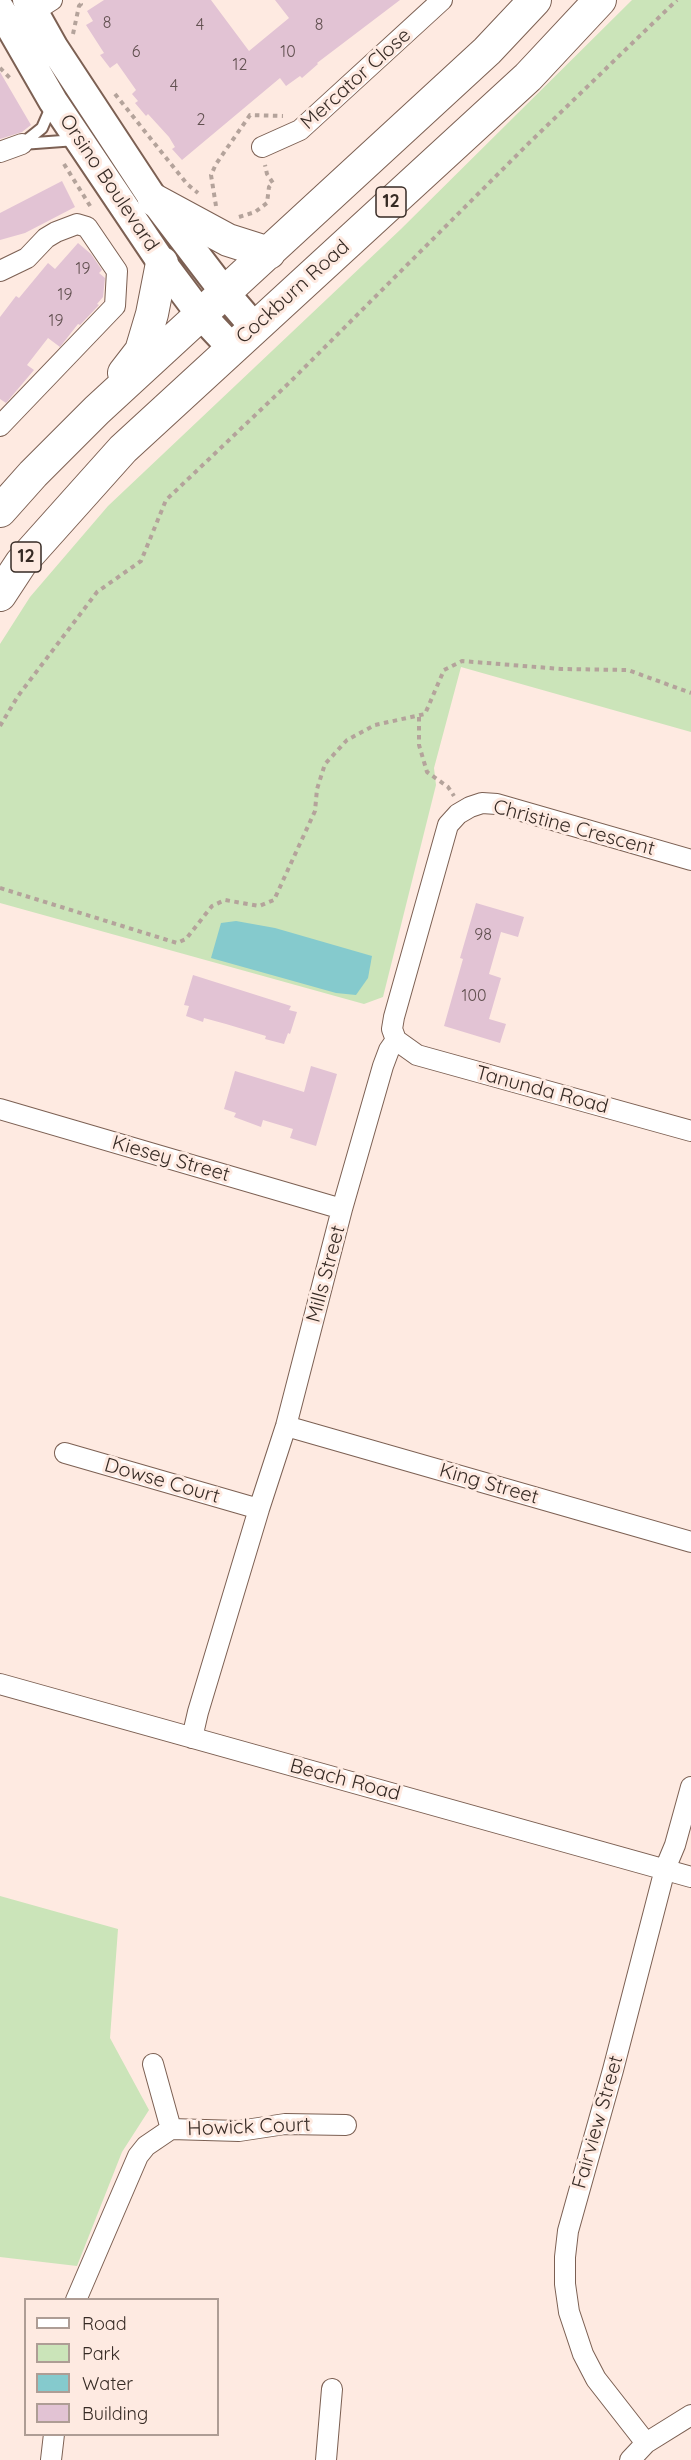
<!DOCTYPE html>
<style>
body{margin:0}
#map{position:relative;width:691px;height:2460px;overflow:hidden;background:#feeae1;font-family:Quicksand,sans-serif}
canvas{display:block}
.legend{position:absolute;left:24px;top:2298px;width:195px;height:138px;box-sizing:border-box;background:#feeae1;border:2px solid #ae9d95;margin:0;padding:8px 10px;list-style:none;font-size:18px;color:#362a24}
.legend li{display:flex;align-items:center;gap:12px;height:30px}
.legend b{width:30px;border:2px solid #ae9d95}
</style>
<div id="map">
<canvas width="691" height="2460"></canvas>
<ul class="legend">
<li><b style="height:8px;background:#fff"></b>Road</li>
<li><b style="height:16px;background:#cbe4b9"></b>Park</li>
<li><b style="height:16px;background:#85cacd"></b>Water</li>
<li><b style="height:16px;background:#e2c3d4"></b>Building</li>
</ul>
</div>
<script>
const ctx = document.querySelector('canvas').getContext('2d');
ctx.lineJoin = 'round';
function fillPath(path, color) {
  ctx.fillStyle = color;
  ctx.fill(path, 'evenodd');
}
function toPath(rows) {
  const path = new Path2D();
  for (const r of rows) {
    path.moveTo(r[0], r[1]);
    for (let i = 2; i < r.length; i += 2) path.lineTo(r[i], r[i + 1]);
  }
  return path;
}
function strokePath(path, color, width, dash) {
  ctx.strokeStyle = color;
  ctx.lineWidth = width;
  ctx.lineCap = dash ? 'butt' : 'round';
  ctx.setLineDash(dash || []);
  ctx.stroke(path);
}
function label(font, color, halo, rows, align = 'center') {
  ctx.font = font + ' Quicksand,sans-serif';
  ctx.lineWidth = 6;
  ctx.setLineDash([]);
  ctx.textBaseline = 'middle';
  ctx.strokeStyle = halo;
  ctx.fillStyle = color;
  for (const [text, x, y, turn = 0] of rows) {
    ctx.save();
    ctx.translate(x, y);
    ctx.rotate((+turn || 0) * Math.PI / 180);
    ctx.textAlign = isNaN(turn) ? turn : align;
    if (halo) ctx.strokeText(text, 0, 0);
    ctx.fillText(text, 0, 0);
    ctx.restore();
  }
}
const green = toPath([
 [632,0,691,0,691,732,461,667,434,768,436,785,383,997,364,1004,0,903,0,644,30,597,108,506,401,229],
 [0,1896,118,1929,110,2038,149,2110,122,2152,77,2266,0,2257]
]);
const water = toPath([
 [236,921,275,928,372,956,368,978,356,995,336,993,211,958,221,923]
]);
const building = toPath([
 [104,0,211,0,249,51,289,18,275,0,400,0,317,63,318,64,302,78,300,76,286,86,280,78,182,160,172,149,175,147,169,137,148,114,146,116,135,103,138,101,132,94,136,90,117,63,110,68,100,55,104,53,86,25,93,21,87,11],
 [0,72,31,125,22,132,0,139],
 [62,181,75,207,25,233,0,240,0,213],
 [78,243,91,254,102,270,99,273,105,278,103,297,97,304,99,305,80,325,78,324,60,347,48,338,27,365,34,370,6,403,0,399,0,317,16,296,19,298,48,263,55,269],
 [476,903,524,917,518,937,501,932,489,974,501,978,489,1019,506,1024,500,1043,444,1026,463,959,460,958],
 [193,975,291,1006,289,1010,297,1012,290,1034,288,1033,284,1044,265,1039,266,1036,226,1024,204,1018,203,1022,186,1016,189,1006,184,1005],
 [311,1066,337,1074,316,1146,290,1138,293,1129,263,1120,261,1127,234,1117,236,1113,224,1109,235,1071,304,1092]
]);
const path = toPath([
 [73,34,79,6,81,4,79,0],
 [0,68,10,78],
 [115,94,187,184,198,193],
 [64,164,92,209],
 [216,206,211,175,216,164,250,115,283,116],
 [239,217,255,212,267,203,269,187,273,183,267,174,265,165],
 [419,717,419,745,427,772,448,787,454,796],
 [0,726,18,696,97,592,141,561,166,500,290,382,530,142,677,0],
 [0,888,177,943,186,939,212,906,225,900,259,906,274,900,315,811,317,789,325,764,347,740,375,725,425,714,444,670,462,661,561,669,628,670,691,693]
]);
const lane = toPath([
 [22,144,76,140],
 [22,144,42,128,52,105]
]);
const street = toPath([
 [33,12,52,0],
 [262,147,300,130,442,0],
 [0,152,22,144],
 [0,271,27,258,46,238,56,232,77,224,87,227,117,271,115,306,0,426],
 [396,1040,417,1055,691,1131],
 [0,1109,342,1209],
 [286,1426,691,1542],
 [65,1453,259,1509],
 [0,1684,691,1877],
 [192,1738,198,1712,259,1509,286,1426,342,1209,383,1066,389,1050,396,1040,392,1029,394,1017,448,825,458,814,470,807,482,803,497,804,691,860],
 [153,2064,171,2129],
 [76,2300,138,2156,146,2146,171,2129,239,2131,285,2124,346,2125],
 [646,2443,596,2379,583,2354,569,2312,565,2284,565,2257,568,2231,613,2070,665,1869,675,1845,691,1787],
 [51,2460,54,2434],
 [326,2460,332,2389],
 [630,2460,646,2443,691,2415]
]);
const secondary = toPath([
 [27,0,54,48,154,200,225,293,255,328],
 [0,9,53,101,162,263,201,315,232,348]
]);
const primary = toPath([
 [154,200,228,240,269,253],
 [124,373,141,351,152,314,162,263],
 [0,511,33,474,97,410,487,51,535,0],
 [0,595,21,563,123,449,528,77,600,0]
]);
const numberNames = [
 ["8",107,23],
 ["4",200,25],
 ["8",319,25],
 ["6",136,52],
 ["10",288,52],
 ["12",240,65],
 ["4",174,86],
 ["2",201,120],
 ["19",83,269],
 ["19",65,295],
 ["19",56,321],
 ["98",483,935],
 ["100",474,996]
];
const shields = [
 [391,202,30],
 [26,557,30]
];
const shieldNames = [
 ["12",391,202],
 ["12",26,557]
];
const streetNames = [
 ["Mercator Close",356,79,-42],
 ["Orsino Boulevard",109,183,56],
 ["Cockburn Road",293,292,-42],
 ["Christine Crescent",574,828,15],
 ["Tanunda Road",542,1090,15],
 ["Kiesey Street",171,1159,16],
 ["Mills Street",326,1274,-75],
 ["Dowse Court",162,1481,16],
 ["King Street",489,1484,16],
 ["Beach Road",345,1780,15],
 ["Fairview Street",598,2122,-74],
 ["Howick Court",249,2127,-2]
];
fillPath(green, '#cbe4b9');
fillPath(water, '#85cacd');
fillPath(building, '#e2c3d4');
strokePath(lane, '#7c6053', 14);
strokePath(street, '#7c6053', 22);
strokePath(secondary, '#7c6053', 32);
strokePath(primary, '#7c6053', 34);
strokePath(path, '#b4a39b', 4, [4.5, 4.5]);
strokePath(lane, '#fff', 10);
strokePath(street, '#fff', 20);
strokePath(secondary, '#fff', 28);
strokePath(primary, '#fff', 32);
label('16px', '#615050', null, numberNames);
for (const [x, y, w] of shields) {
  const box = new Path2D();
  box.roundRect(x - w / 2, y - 15, w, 30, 4.5);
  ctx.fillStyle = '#feeae1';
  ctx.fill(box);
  strokePath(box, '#362a24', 1.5);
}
label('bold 18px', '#362a24', null, shieldNames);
label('20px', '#362a24', '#feeae1', streetNames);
</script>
